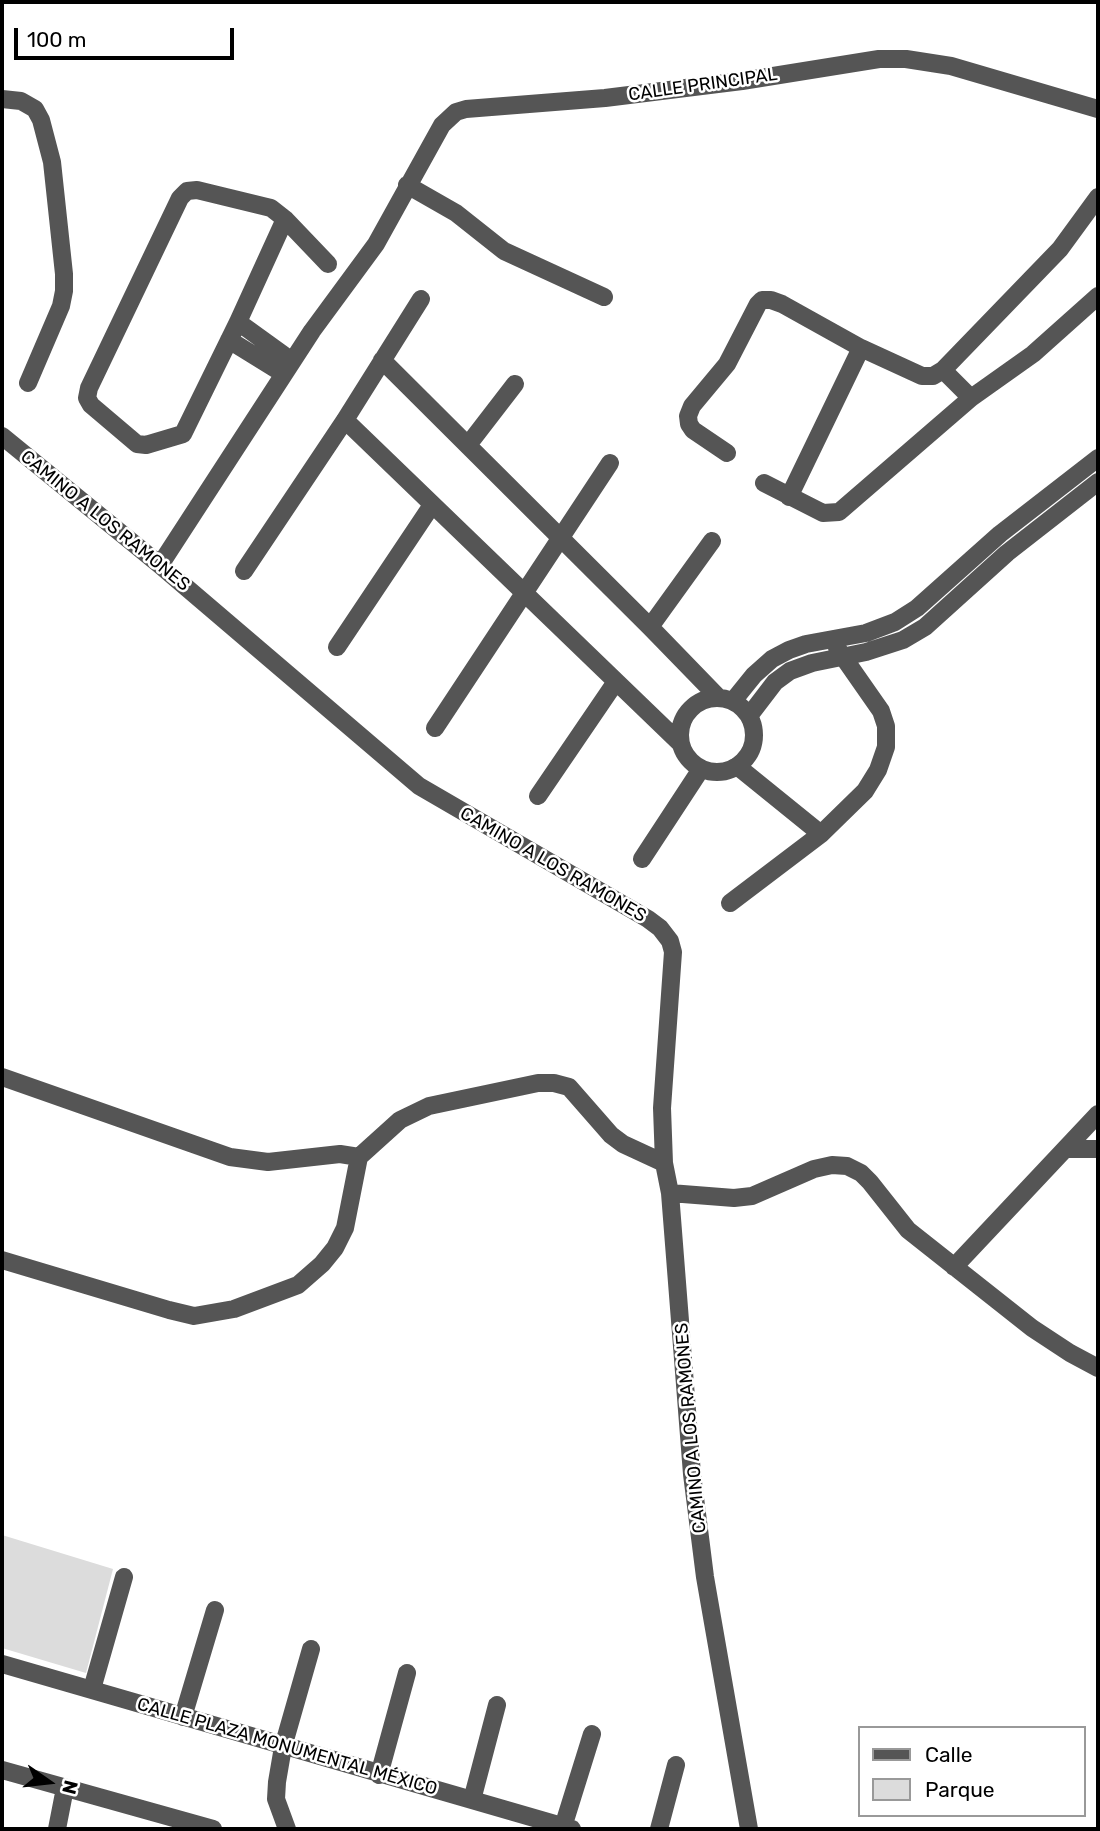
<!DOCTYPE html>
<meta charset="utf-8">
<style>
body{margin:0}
#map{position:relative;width:1100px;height:1831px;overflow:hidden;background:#fff;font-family:Rubik,sans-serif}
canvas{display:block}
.frame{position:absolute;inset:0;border:4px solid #000;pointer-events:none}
.legend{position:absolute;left:858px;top:1726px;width:228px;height:91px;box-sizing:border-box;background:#fff;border:2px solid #999;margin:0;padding:9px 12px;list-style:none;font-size:21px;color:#000}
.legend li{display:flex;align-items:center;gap:14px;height:35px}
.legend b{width:35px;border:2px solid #999}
.north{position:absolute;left:14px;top:1747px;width:70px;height:70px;-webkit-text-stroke:5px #fff;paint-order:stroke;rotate:104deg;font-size:19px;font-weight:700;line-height:28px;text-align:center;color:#000}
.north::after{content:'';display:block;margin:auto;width:24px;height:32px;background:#000;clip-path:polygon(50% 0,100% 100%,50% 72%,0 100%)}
.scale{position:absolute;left:14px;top:28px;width:220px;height:32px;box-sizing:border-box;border:4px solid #000;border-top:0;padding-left:9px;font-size:21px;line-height:24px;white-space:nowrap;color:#000;-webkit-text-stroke:5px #fff;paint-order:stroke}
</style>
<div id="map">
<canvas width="1100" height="1831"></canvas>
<div class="frame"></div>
<ul class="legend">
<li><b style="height:9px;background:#555"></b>Calle</li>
<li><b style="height:19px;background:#dcdcdc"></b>Parque</li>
</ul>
<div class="north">N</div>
<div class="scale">100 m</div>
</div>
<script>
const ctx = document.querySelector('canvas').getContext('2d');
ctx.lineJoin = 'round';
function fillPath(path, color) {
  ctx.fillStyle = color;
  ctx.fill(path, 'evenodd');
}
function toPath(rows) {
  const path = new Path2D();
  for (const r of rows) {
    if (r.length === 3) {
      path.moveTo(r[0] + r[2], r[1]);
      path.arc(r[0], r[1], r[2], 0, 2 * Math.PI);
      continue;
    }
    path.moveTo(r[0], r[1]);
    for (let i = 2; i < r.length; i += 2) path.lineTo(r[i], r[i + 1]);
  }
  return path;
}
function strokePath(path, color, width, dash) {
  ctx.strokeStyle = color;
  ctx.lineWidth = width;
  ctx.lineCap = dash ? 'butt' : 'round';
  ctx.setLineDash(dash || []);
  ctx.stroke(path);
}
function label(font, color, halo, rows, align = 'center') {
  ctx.font = font + ' Rubik,sans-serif';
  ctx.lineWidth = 5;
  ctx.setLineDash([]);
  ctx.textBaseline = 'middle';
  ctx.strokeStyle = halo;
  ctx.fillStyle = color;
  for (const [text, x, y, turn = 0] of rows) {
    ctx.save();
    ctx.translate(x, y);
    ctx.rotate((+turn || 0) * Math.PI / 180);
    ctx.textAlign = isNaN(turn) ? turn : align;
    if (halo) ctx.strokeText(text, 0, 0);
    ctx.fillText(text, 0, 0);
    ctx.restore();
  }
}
const green = toPath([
 [2,1535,113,1569,86,1673,2,1648]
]);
const minor = toPath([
 [2,99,21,101,35,109,41,120,52,162,64,274,64,291,61,306,28,383],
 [407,185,456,213,504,251,604,297],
 [285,219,238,322,183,434,146,445,137,444,91,405,87,398,89,388,180,198,187,191,197,190,271,208,285,219,328,264],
 [238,322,292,361],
 [229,340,284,374],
 [382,360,650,627,718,697],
 [943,370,971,398,1033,354,1098,296],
 [345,420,681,744],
 [2,436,160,565,419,786,648,919,660,928,670,941,673,952,662,1108,664,1163,670,1193,692,1474,705,1577,749,1829],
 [468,445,515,384],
 [727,453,693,430,689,424,688,416,692,406,727,364,758,304,762,300,771,300,782,304,861,348,922,376,933,376,943,370,1060,249,1098,197],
 [764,483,823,513,839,512,971,398],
 [789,497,861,348],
 [160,565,312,331,376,244,442,125,456,112,466,109,605,98,742,81,879,59,906,59,951,66,1098,109],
 [244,571,345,420,421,299],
 [650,627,712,541],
 [337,647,432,505],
 [717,735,37],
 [733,701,754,675,772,659,789,650,806,644,866,633,895,622,917,608,1000,534,1098,458],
 [749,716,775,682,790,671,812,663,866,652,903,640,925,627,1007,553,1098,482],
 [435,728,610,463],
 [737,766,821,834],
 [538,796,615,683],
 [642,859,701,769],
 [730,903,821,834,865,791,878,770,886,747,886,726,881,711,837,648],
 [2,1077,230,1157,268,1162,340,1154,359,1157],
 [1066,1149,1098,1149],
 [670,1193,734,1198,752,1196,814,1169,832,1165,847,1166,861,1173,870,1182,908,1230,1032,1328,1070,1353,1098,1368],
 [2,1260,169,1310,194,1316,234,1309,298,1285,322,1264,335,1248,345,1228,359,1157,400,1120,429,1106,538,1083,554,1083,569,1087,611,1135,623,1144,664,1163],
 [954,1267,1098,1114],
 [2,1664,572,1829],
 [92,1689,124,1577],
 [183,1717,215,1610],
 [2,1770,213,1829],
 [379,1775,407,1673],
 [472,1800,497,1705],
 [563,1827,592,1734],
 [57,1829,65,1788],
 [287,1829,276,1799,277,1782,283,1747,311,1649],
 [659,1829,676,1765]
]);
const streetNames = [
 ["CALLE PRINCIPAL",703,85,-8],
 ["CAMINO A LOS RAMONES",105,521,39],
 ["CAMINO A LOS RAMONES",553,865,30],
 ["CAMINO A LOS RAMONES",691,1428,-95],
 ["CALLE PLAZA MONUMENTAL MÉXICO",287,1747,16]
];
fillPath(green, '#dcdcdc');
strokePath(minor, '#555', 18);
label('18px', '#000', '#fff', streetNames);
</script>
